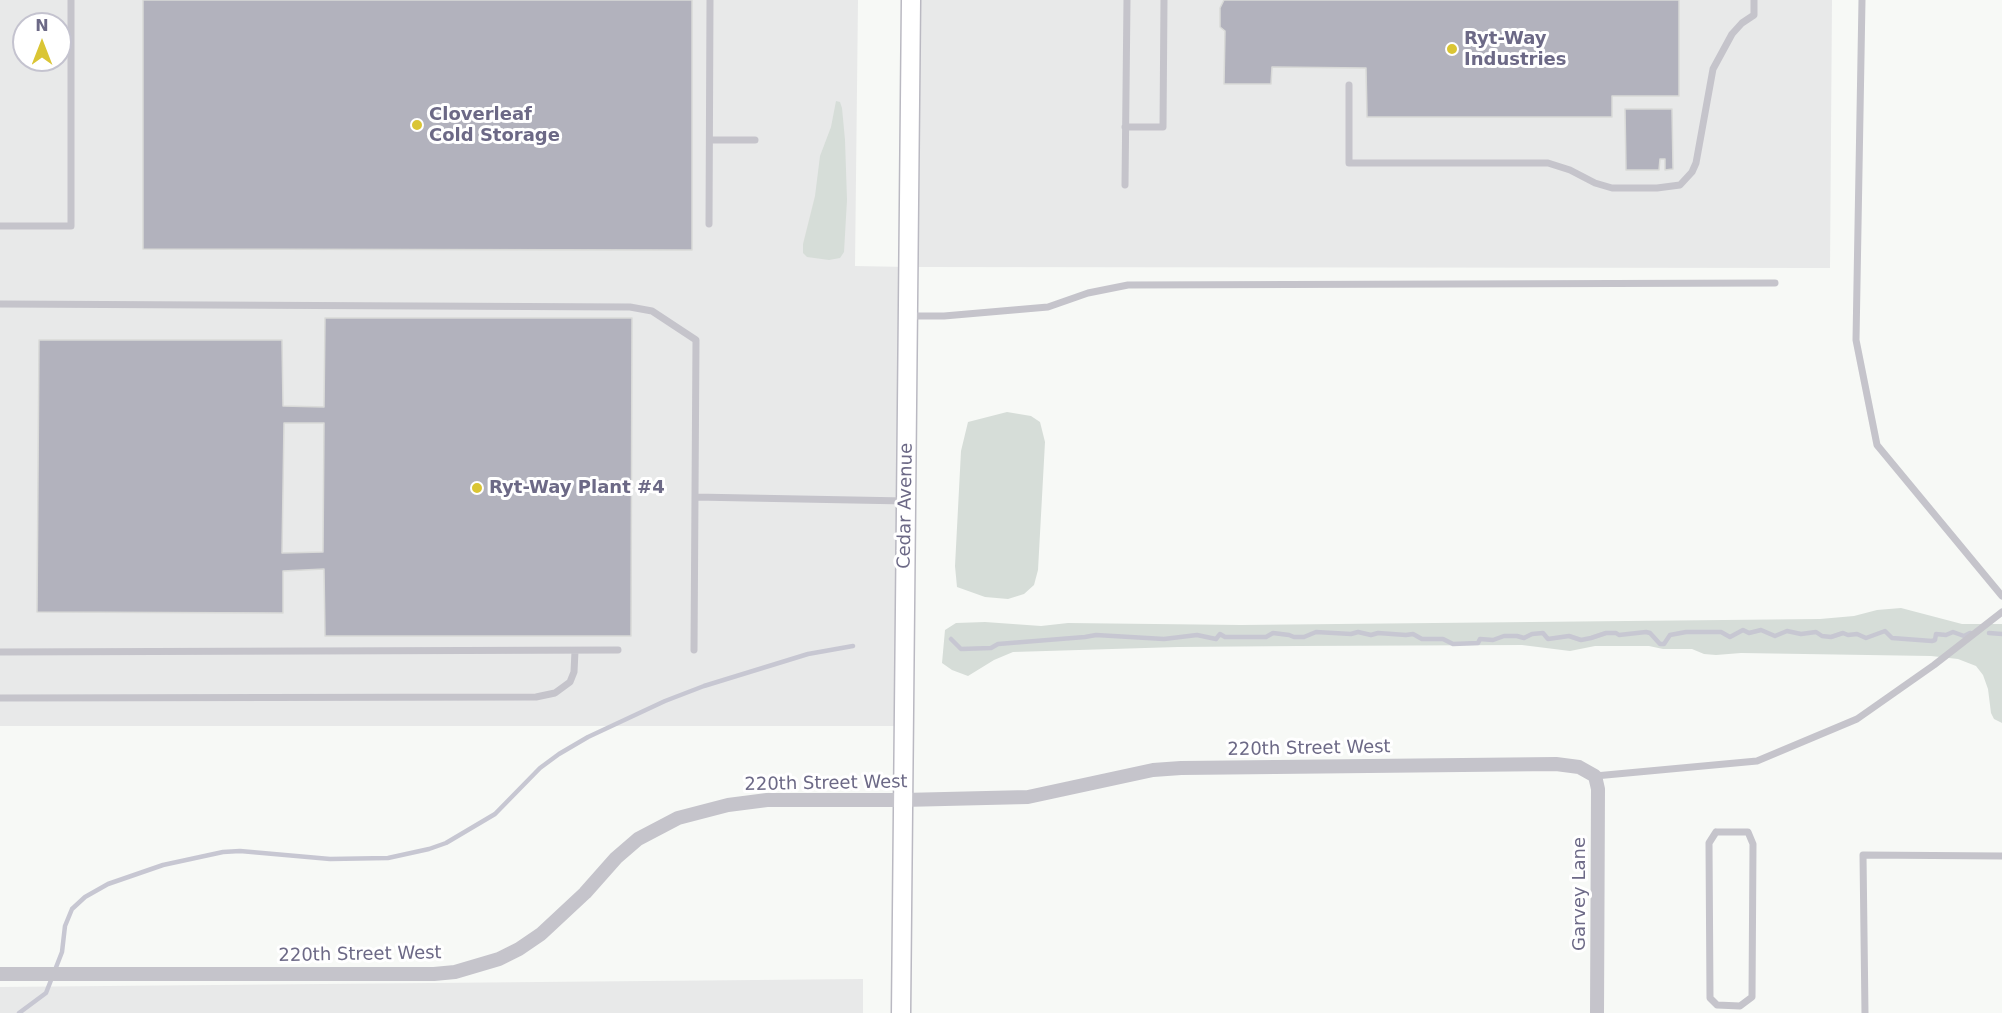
<!DOCTYPE html>
<style>
body{margin:0}
#map{position:relative;width:2002px;height:1013px;overflow:hidden;background:#f7f9f6;font-family:"DejaVu Sans",sans-serif}
canvas{display:block}
.north{position:absolute;left:12px;top:12px;width:60px;height:60px;box-sizing:border-box;background:#fff;border:2px solid #c4c3cf;border-radius:50%;rotate:0deg;font-size:16px;font-weight:700;line-height:24px;text-align:center;color:#6c6986}
.north::after{content:'';display:block;margin:auto;width:21px;height:27px;background:#dac534;clip-path:polygon(50% 0,100% 100%,50% 72%,0 100%)}
</style>
<div id="map">
<canvas width="2002" height="1013"></canvas>
<div class="north">N</div>
</div>
<script>
const ctx = document.querySelector('canvas').getContext('2d');
ctx.lineJoin = 'round';
function fillPath(path, color) {
  ctx.fillStyle = color;
  ctx.fill(path, 'evenodd');
}
function toPath(rows) {
  const path = new Path2D();
  for (const r of rows) {
    path.moveTo(r[0], r[1]);
    for (let i = 2; i < r.length; i += 2) path.lineTo(r[i], r[i + 1]);
  }
  return path;
}
function strokePath(path, color, width, dash) {
  ctx.strokeStyle = color;
  ctx.lineWidth = width;
  ctx.lineCap = dash ? 'butt' : 'round';
  ctx.setLineDash(dash || []);
  ctx.stroke(path);
}
function label(font, color, halo, rows, align = 'center') {
  ctx.font = font + ' "DejaVu Sans",sans-serif';
  ctx.lineWidth = 6;
  ctx.setLineDash([]);
  ctx.textBaseline = 'middle';
  ctx.strokeStyle = halo;
  ctx.fillStyle = color;
  for (const [text, x, y, turn = 0] of rows) {
    ctx.save();
    ctx.translate(x, y);
    ctx.rotate((+turn || 0) * Math.PI / 180);
    ctx.textAlign = isNaN(turn) ? turn : align;
    if (halo) ctx.strokeText(text, 0, 0);
    ctx.fillText(text, 0, 0);
    ctx.restore();
  }
}
const built = toPath([
 [0,0,858,0,855,266,908,267,911,0,1832,0,1830,268,909,267,905,726,0,726],
 [24,24,60,24,60,60,24,60],
 [863,979,863,1013,0,1013,0,987]
]);
const green = toPath([
 [836,101,840,102,842,108,845,140,847,200,844,252,840,258,829,260,807,257,803,253,803,244,815,196,820,156,831,127],
 [1007,412,1031,416,1040,422,1045,442,1038,570,1034,585,1024,594,1008,599,985,597,957,587,955,566,961,451,968,422],
 [1901,608,1962,624,2002,624,2002,723,1994,719,1991,713,1988,689,1983,675,1976,666,1958,659,1931,656,1741,653,1716,655,1704,654,1692,649,1663,649,1649,646,1595,646,1570,651,1522,645,1298,646,1178,647,1013,652,994,660,968,676,952,670,942,663,945,630,956,623,985,622,1041,626,1068,623,1241,625,1820,619,1854,616,1877,610]
]);
const stream = toPath([
 [1989,633,2002,634],
 [951,639,961,649,991,648,998,644,1085,637,1096,635,1164,639,1197,635,1216,639,1220,634,1225,637,1266,637,1273,633,1289,635,1294,637,1304,637,1316,632,1351,634,1358,632,1371,635,1378,633,1406,635,1413,634,1422,639,1443,639,1453,644,1478,643,1480,639,1493,640,1504,636,1517,636,1524,638,1532,634,1543,633,1548,639,1569,636,1581,640,1591,638,1606,633,1616,633,1619,635,1646,632,1650,633,1660,644,1664,644,1670,635,1686,632,1721,632,1730,637,1743,630,1749,633,1761,630,1775,636,1787,631,1801,634,1816,632,1822,636,1831,637,1843,633,1848,635,1857,634,1866,638,1885,631,1892,638,1932,641,1935,640,1936,634,1946,635,1953,632,1964,636,1970,633,1974,634],
 [19,1013,46,993,62,952,65,926,72,909,85,897,108,884,163,865,223,852,240,851,330,859,388,858,429,849,446,843,495,814,540,768,559,754,588,737,665,701,704,686,808,654,853,646]
]);
const building = toPath([
 [143,0,692,0,692,250,143,249,143,0],
 [1224,0,1679,0,1679,96,1612,96,1612,117,1367,117,1366,68,1272,67,1271,84,1224,84,1225,31,1220,27,1220,8,1224,0],
 [1625,109,1672,109,1673,169,1665,170,1665,159,1660,159,1659,170,1626,170,1625,109],
 [325,318,632,318,631,636,325,636,324,569,283,571,283,613,37,612,39,340,282,340,283,406,324,407,325,318],
 [284,423,324,423,323,552,282,553,284,423]
]);
const lane = toPath([
 [1862,0,1856,340,1877,445,2002,596],
 [1349,85,1349,163,1548,163,1570,170,1595,183,1612,188,1657,188,1680,185,1692,172,1696,163,1713,69,1732,34,1742,23,1754,15,1754,0],
 [1125,127,1163,127,1164,0],
 [710,140,755,140],
 [1125,185,1127,0],
 [709,224,710,0],
 [0,226,71,226,71,0],
 [0,304,630,307,652,311,696,340,694,650],
 [908,316,944,316,1048,307,1088,293,1128,285,1775,283],
 [695,497,906,501],
 [0,652,618,650],
 [0,698,536,697,555,693,570,682,574,672,575,651],
 [1595,776,1757,761,1857,719,1934,665,2002,612],
 [1716,832,1748,832,1753,844,1752,997,1740,1006,1717,1005,1710,998,1709,843,1716,832],
 [1865,1013,1863,855,2002,856]
]);
const street = toPath([
 [0,974,434,974,455,972,499,959,519,949,541,934,585,893,616,858,638,839,678,818,728,805,767,800,903,800,1028,797,1153,770,1181,768,1556,764,1579,767,1595,776,1598,789,1597,1013]
]);
const secondary = toPath([
 [901,1013,911,0]
]);
const markers = [
 [1452,49,6,"#dac534"],
 [417,125,6,"#dac534"],
 [477,488,6,"#dac534"]
];
const poiNames = [
 ["Ryt-Way",1464,39],
 ["Industries",1464,60],
 ["Cloverleaf",429,115],
 ["Cold Storage",429,136],
 ["Ryt-Way Plant #4",489,488]
];
const streetNames = [
 ["Cedar Avenue",906,506,-89],
 ["220th Street West",1309,749,-1],
 ["220th Street West",826,784,-1],
 ["Garvey Lane",1580,894,-90],
 ["220th Street West",360,955,-1]
];
fillPath(built, '#e8e9e9');
fillPath(green, '#d6ddd8');
strokePath(stream, '#c7c7d2', 4.5);
fillPath(building, '#b2b2bd');
strokePath(building, '#d9dad8', 1.5);
strokePath(secondary, '#bab9c2', 21);
strokePath(lane, '#c5c4cb', 7);
strokePath(street, '#c5c4cb', 14);
strokePath(secondary, '#fff', 18);
for (const [x, y, r, color] of markers) {
  const dot = new Path2D();
  dot.arc(x, y, r, 0, 2 * Math.PI);
  ctx.fillStyle = color;
  ctx.fill(dot);
  strokePath(dot, '#fff', 2);
}
label('bold 18px', '#6c6986', '#fff', poiNames, 'left');
label('18px', '#6c6986', '#fff', streetNames);
</script>
